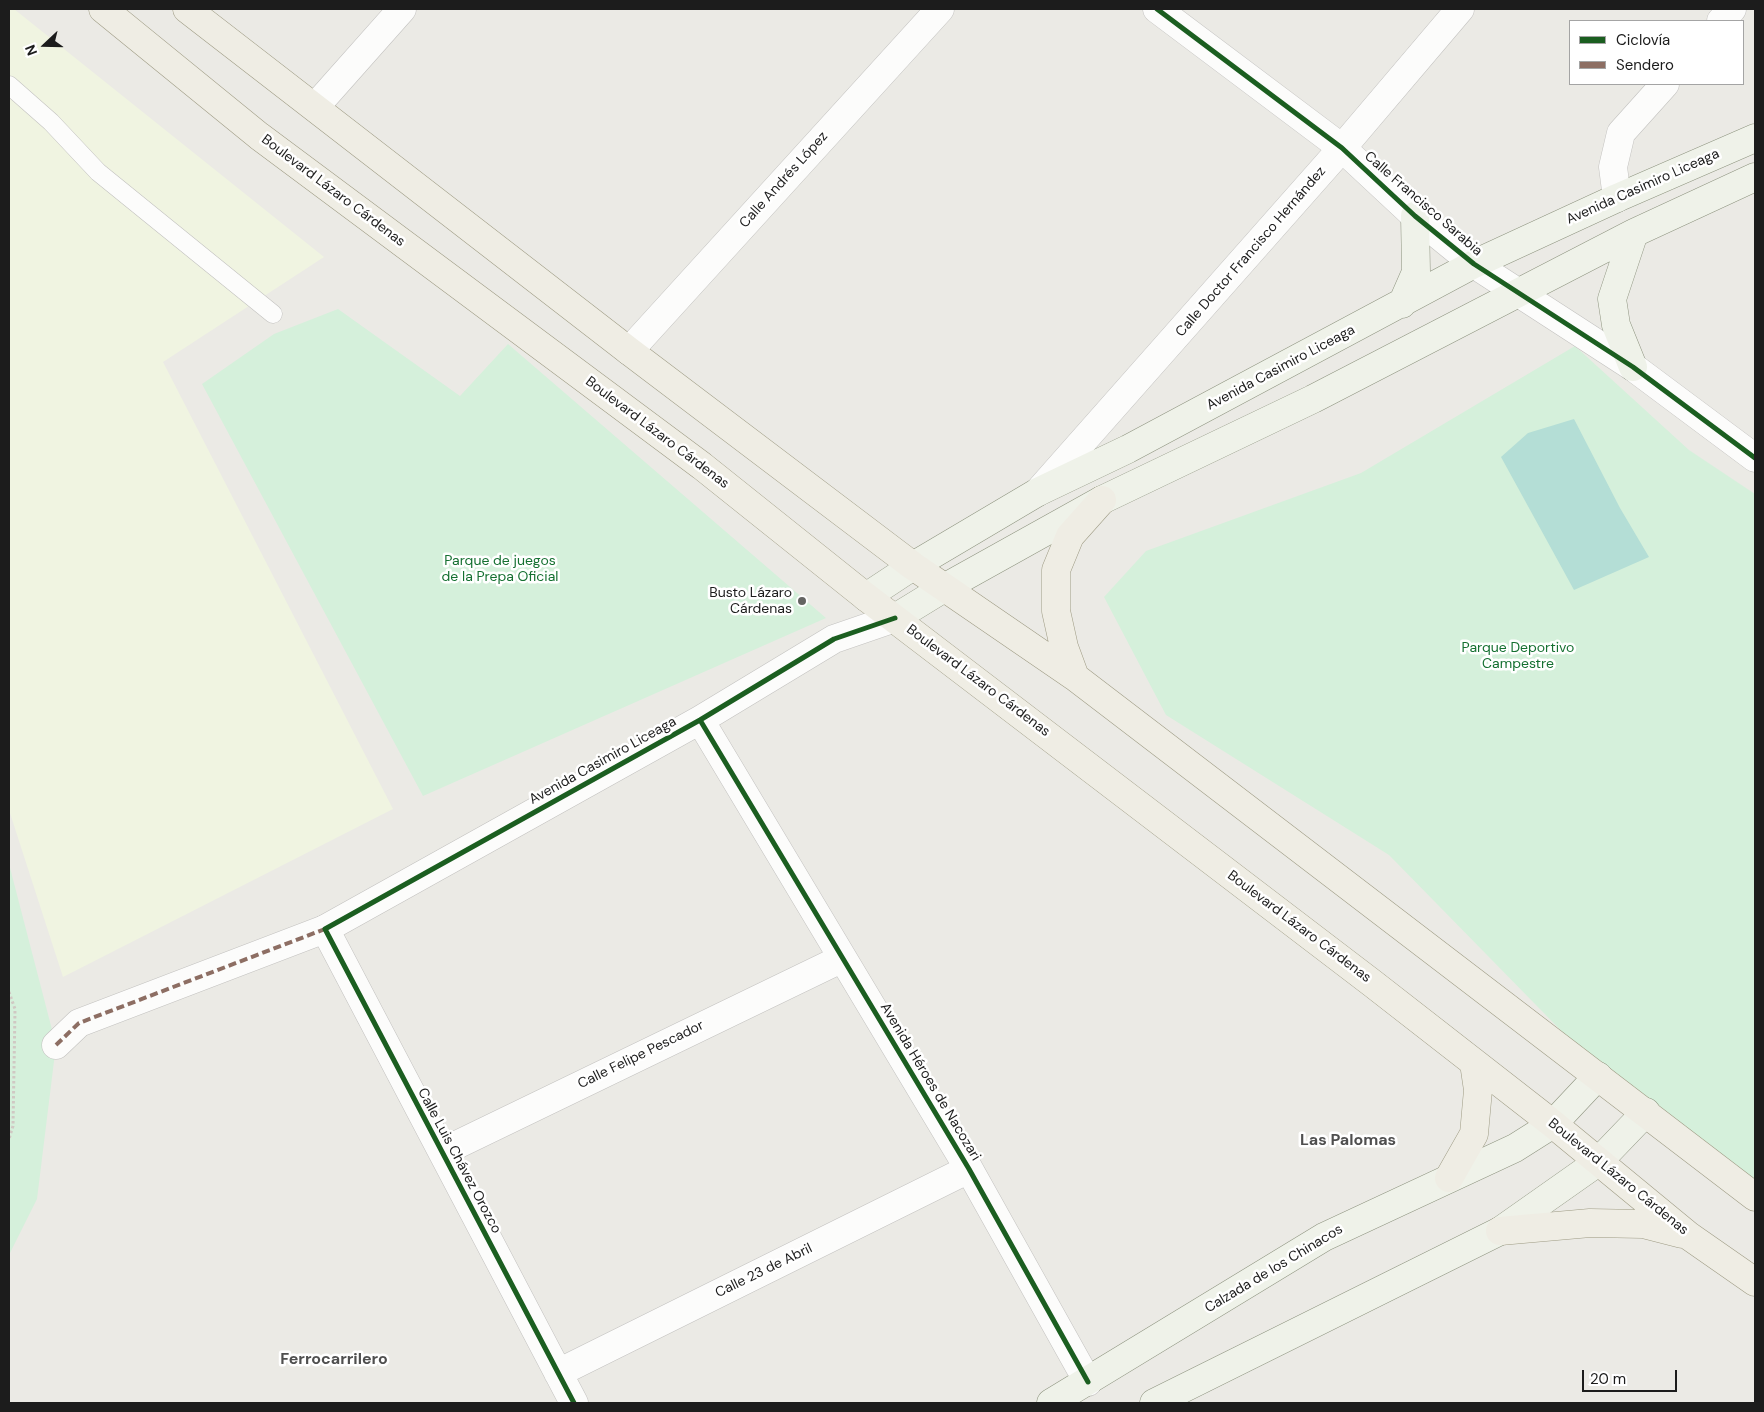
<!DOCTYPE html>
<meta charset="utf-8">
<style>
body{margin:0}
#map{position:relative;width:1764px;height:1412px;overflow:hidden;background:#ebeae5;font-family:"DM Sans",sans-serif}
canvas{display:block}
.frame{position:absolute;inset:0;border:10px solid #1c1c1c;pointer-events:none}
.legend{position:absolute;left:1569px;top:20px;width:175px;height:65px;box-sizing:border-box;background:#fff;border:1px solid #a4a4a4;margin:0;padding:6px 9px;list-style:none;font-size:15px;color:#1c1c1c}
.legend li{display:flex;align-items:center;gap:10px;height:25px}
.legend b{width:25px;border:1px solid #a4a4a4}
.north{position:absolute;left:20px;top:20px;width:50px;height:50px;-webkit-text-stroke:4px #fff;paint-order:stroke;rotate:249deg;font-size:14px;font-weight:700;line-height:20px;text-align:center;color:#1c1c1c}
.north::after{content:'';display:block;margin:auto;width:18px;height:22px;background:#1c1c1c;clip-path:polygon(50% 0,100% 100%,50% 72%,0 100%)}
.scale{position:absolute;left:1582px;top:1370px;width:95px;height:22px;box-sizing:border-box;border:2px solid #1c1c1c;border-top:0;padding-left:6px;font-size:15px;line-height:18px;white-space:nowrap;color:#1c1c1c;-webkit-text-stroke:4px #fff;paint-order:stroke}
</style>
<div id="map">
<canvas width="1764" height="1412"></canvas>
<div class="frame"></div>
<ul class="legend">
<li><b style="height:6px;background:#1b5e20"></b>Ciclovía</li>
<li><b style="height:6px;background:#8d6e63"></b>Sendero</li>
</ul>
<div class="north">N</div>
<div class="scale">20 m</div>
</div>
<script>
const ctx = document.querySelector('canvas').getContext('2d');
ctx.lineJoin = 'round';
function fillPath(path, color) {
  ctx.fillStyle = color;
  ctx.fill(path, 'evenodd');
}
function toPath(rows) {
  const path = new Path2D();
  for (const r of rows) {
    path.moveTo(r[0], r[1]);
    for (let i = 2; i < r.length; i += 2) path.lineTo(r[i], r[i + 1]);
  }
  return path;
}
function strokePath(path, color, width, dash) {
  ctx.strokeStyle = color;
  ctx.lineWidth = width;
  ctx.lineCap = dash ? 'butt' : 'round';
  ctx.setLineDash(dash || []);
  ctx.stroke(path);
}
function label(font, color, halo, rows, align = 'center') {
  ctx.font = font + ' "DM Sans",sans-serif';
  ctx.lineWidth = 5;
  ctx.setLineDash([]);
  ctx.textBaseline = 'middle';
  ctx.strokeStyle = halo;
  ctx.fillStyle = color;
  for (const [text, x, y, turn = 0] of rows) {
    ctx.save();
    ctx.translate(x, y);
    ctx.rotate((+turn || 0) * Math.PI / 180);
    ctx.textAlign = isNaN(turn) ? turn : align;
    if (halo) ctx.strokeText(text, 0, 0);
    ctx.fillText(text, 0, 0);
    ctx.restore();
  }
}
const education = toPath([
 [9,9,14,9,324,257,163,362,393,809,63,977,9,810]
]);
const park = toPath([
 [338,309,460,396,508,344,826,618,423,796,202,384,274,334],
 [1575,346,1689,450,1755,494,1755,1180,1583,1053,1389,855,1166,715,1104,597,1146,551,1361,473],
 [9,864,56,1045,37,1199,9,1255]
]);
const pitch = toPath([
 [1574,419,1620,508,1649,557,1574,590,1501,457,1528,433]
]);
const path = toPath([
 [9,992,15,1009,13,1126,9,1139]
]);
const service = toPath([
 [9,85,51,122,98,172,273,314]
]);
const pedestrian = toPath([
 [56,1045,79,1023,325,929]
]);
const minor = toPath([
 [1721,21,1732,9],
 [315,107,402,9],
 [1617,198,1613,167,1621,133,1665,84],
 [629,351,940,9],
 [1038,492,1342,148,1460,9],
 [700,720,969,1169,1088,1382],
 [442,1152,841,959],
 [558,1373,969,1169],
 [574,1403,325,929,700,720,834,639,895,618]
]);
const tertiary = toPath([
 [1157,9,1342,148,1415,216,1474,264,1633,367,1755,458]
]);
const secondary = toPath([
 [1402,304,1416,272,1415,216],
 [1633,367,1616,325,1612,299,1634,233],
 [866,597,913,566,1038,492,1128,449,1474,264,1617,198,1755,138],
 [895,618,944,588,1102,500,1313,399,1634,233,1755,177],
 [1051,1403,1324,1237,1515,1148,1553,1124,1598,1076],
 [1154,1403,1500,1231,1598,1162,1646,1112]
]);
const primary = toPath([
 [103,9,259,136,702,466,866,597,1372,983,1553,1124,1689,1236,1755,1282],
 [187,9,629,351,913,566,1075,677,1755,1197],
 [1075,677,1064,647,1056,611,1056,570,1070,536,1102,500],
 [1449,1178,1474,1134,1478,1090,1474,1063],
 [1500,1231,1590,1223,1643,1224,1682,1234]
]);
const quiet = toPath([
 [56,1045,79,1023,325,929]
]);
const cycleway = toPath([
 [1157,9,1342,148,1415,216,1474,264,1633,367,1755,458],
 [700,720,969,1169,1088,1382],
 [574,1403,325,929,700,720,834,639,895,618]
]);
const markers = [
 [802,601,5,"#646462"]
];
const streetNames = [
 ["Calle Andrés López",784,180,-48],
 ["Avenida Casimiro Liceaga",1643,187,-24],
 ["Boulevard Lázaro Cárdenas",333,191,37],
 ["Calle Francisco Sarabia",1423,204,41],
 ["Calle Doctor Francisco Hernández",1251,252,-49],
 ["Avenida Casimiro Liceaga",1281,368,-28],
 ["Boulevard Lázaro Cárdenas",657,433,37],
 ["Boulevard Lázaro Cárdenas",978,681,37],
 ["Avenida Casimiro Liceaga",603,761,-29],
 ["Boulevard Lázaro Cárdenas",1299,927,37],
 ["Calle Felipe Pescador",641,1055,-26],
 ["Avenida Héroes de Nacozari",930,1082,59],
 ["Calle Luis Chávez Orozco",459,1161,62],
 ["Boulevard Lázaro Cárdenas",1618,1177,39],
 ["Calzada de los Chinacos",1274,1269,-31],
 ["Calle 23 de Abril",764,1271,-26]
];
const parkNames = [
 ["Parque de juegos",500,561],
 ["de la Prepa Oficial",500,577],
 ["Parque Deportivo",1518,648],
 ["Campestre",1518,664]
];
const poiNames = [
 ["Busto Lázaro",792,593],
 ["Cárdenas",792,609]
];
const quarterNames = [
 ["Las Palomas",1348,1141],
 ["Ferrocarrilero",334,1360]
];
fillPath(education, '#f0f4e1');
fillPath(park, '#d5f0db');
fillPath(pitch, '#b4ded6');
strokePath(service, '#c2c1bf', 19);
strokePath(pedestrian, '#c2c1bf', 29);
strokePath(minor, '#c2c1bf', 29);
strokePath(tertiary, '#c2c1bf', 29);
strokePath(secondary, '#8d937f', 29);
strokePath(primary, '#9e9b84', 29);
strokePath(path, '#d0c8c3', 3, [2.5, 2.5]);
strokePath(service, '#fcfcfb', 18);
strokePath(pedestrian, '#fcfcfb', 28);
strokePath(minor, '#fcfcfb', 28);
strokePath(tertiary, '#fcfcfb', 28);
strokePath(secondary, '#eff2e9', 28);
strokePath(primary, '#efede4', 28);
strokePath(quiet, '#8d6e63', 4, [8, 4]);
strokePath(cycleway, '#1b5e20', 5);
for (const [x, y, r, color] of markers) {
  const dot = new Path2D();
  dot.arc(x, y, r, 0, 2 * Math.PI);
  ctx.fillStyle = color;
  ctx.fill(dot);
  strokePath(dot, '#fff', 2);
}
label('14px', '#1c1c1c', '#fff', streetNames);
label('14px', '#157031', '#fff', parkNames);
label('14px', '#1c1c1c', '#fff', poiNames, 'right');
label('bold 16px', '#4f4f4f', '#fff', quarterNames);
</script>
